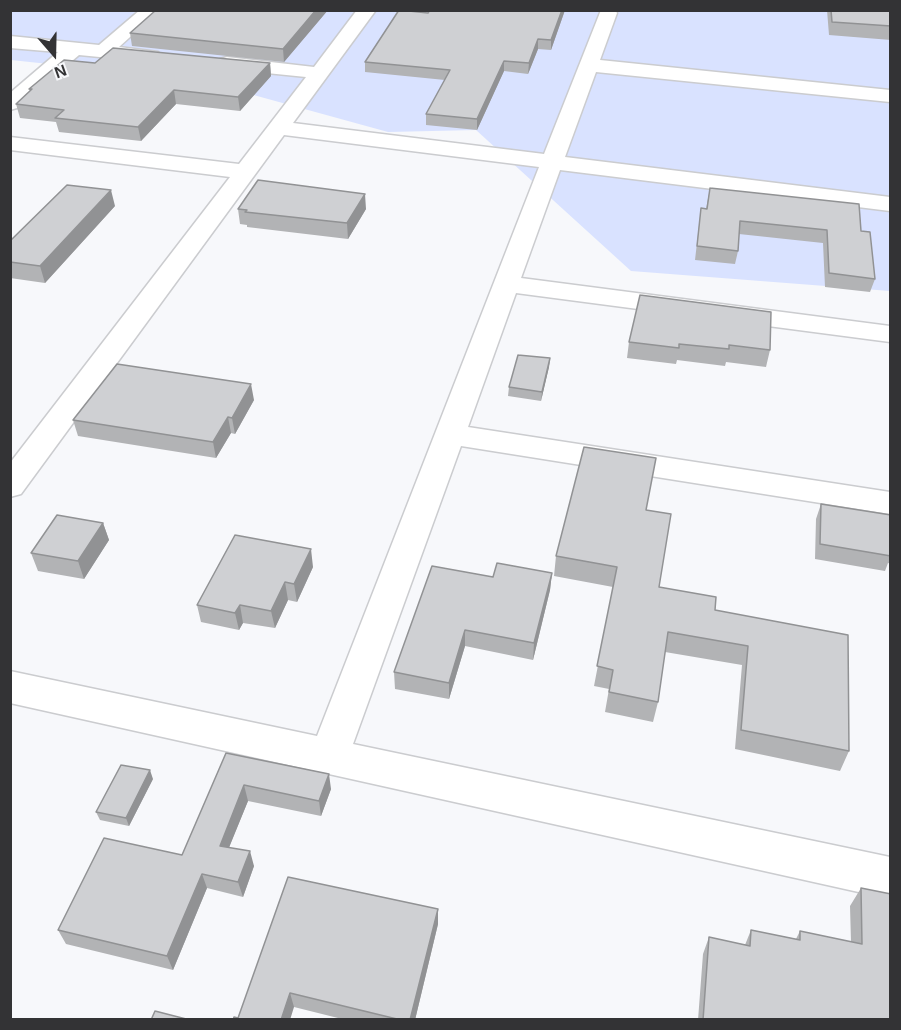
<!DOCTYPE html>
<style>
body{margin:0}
#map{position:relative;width:901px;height:1030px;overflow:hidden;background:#f7f8fb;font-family:Arial,sans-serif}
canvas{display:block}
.frame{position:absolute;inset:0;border:12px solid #333335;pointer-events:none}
.north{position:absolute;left:24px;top:24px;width:60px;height:60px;-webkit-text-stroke:4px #f7f8fb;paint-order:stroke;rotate:160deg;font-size:16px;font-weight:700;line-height:24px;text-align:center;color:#333335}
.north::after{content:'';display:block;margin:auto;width:21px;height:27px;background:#333335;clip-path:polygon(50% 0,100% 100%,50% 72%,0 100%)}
</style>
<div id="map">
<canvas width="901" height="1030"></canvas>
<div class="frame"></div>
<div class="north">N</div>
</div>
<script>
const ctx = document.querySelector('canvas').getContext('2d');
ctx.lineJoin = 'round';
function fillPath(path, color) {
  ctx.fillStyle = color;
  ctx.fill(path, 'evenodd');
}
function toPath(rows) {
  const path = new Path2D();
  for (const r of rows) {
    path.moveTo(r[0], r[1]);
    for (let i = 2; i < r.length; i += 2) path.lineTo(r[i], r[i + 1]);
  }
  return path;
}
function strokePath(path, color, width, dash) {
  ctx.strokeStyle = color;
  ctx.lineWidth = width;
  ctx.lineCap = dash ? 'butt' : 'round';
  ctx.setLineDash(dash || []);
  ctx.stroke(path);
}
const green = toPath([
 [11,11,890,11,890,291,631,271,476,130,388,132,199,80,11,60]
]);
const street = toPath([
 [140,10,160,10,119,47,158,52,161,56,158,60,151,62,79,55,17,108,10,110,10,93,58,52,10,48,10,36,99,45,140,10],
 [357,10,376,10,293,123,544,154,601,10,615,10,617,13,600,60,890,90,890,102,596,72,565,157,890,197,890,211,560,170,521,278,890,326,890,342,516,293,468,427,890,492,890,514,461,446,353,744,890,857,890,899,10,703,10,671,317,736,539,167,284,135,21,494,10,497,10,463,230,177,10,150,10,137,239,164,306,77,227,69,217,63,220,59,227,57,314,67,357,10]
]);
const wall = toPath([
 [328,10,284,62,132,46,130,33],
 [565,10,551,50,538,49,528,74,504,71,477,130,426,125,426,114,445,80,365,72,365,62,428,13],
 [827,10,891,10,891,40,829,35],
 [95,63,270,63,271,76,240,111,176,104,141,141,59,132,56,122,20,118,16,104,30,91,29,89],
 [710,188,861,231,875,279,870,292,825,287,823,243,739,234,738,251,735,264,695,260,701,208,706,209],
 [115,206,45,283,10,278,10,241],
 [238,209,366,209,348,239,247,227,247,225,240,224],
 [640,295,770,350,766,367,726,362,725,366,677,360,676,364,627,358,629,342],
 [550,358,549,367,541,401,508,396,509,387],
 [254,400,235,434,231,433,216,458,78,436,73,420],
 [821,504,891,515,891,564,888,563,885,571,815,559,816,519],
 [646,510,659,587,715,610,849,751,840,771,735,749,742,665,665,652,658,702,653,722,605,712,609,689,594,686,613,587,554,576,556,556],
 [103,523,109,540,84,579,38,571,31,553],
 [313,567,297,602,288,600,275,628,243,623,239,630,201,622,197,605],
 [552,573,550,590,533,660,465,646,449,699,395,689,394,672,493,577],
 [226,753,331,789,321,816,248,801,229,847,254,866,243,897,207,888,173,970,66,944,58,930,182,855],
 [153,779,129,826,100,820,96,812],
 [861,888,891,1020,698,1020,703,954,709,937,745,945,751,930,796,939,800,931,851,942,850,906],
 [438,909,438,924,415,1020,346,1020,294,1007,238,1018]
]);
const shadedWall = toPath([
 [316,10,328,10,284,62,283,49],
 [562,10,565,10,551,50,551,40],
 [538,39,538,49,528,74,529,63],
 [504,61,504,71,477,130,477,119],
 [270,63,271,76,240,111,238,97],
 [174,90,176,104,141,141,138,127],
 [111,190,115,206,45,283,40,266],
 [365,194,366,209,348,239,347,223],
 [550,358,549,367,541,401,542,392],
 [251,384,254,400,235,434,232,418],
 [228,417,231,433,216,458,213,442],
 [103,523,109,540,84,579,78,561],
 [311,549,313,567,297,602,294,584],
 [552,573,550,590,533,660,534,643],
 [285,582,288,600,275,628,271,611],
 [240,605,243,623,239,630,235,613],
 [465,630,465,646,449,699,449,683],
 [150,770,153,779,129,826,126,818],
 [329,774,331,789,321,816,319,801],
 [244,785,248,801,224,860,220,846],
 [250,851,254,866,243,897,238,882],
 [202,874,207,888,173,970,167,956],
 [438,909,438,924,415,1020,410,1020],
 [290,993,294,1007,290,1020,281,1020]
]);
const building = toPath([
 [156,10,316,10,283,49,130,33,156,10],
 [399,10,428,13,430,10,562,10,551,40,538,39,529,63,504,61,477,119,426,114,450,70,365,62,399,10],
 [831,10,891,10,891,26,832,22,831,10],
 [113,48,270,63,238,97,174,90,138,127,55,118,64,110,16,104,32,89,29,89,64,60,95,63,113,48],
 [258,180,365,194,347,223,245,212,247,210,238,209,258,180],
 [67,185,111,190,40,266,10,262,10,241,67,185],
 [710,188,859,204,861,231,870,232,875,279,829,273,827,230,740,221,738,251,697,246,701,208,707,209,710,188],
 [640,295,771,312,770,350,729,345,729,349,679,344,679,348,629,342,640,295],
 [518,355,550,358,542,392,509,387,518,355],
 [117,364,251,384,232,418,228,417,213,442,73,420,117,364],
 [584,447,656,458,646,510,671,514,659,587,716,597,715,610,848,635,849,751,741,730,748,646,668,632,658,702,609,692,613,670,597,666,617,567,556,556,584,447],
 [821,504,891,515,891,556,820,544,821,504],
 [57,515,103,523,78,561,31,553,57,515],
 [235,535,311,549,294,584,285,582,271,611,240,605,235,613,197,605,235,535],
 [497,563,552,573,534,643,465,630,449,683,394,672,432,566,493,577,497,563],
 [226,753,329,774,319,801,244,785,220,846,250,851,238,882,202,874,167,956,58,930,104,838,182,855,226,753],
 [121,765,150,770,126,818,96,812,121,765],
 [288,877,438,909,410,1020,401,1020,290,993,281,1020,233,1020,234,1017,238,1018,288,877],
 [861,888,891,894,891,1020,703,1020,709,937,750,946,751,930,800,940,800,931,862,944,861,888],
 [155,1011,190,1020,151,1020,155,1011]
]);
fillPath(green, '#d9e2ff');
strokePath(street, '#cbcccf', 3);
fillPath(street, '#fff');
fillPath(wall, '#b2b3b5');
fillPath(shadedWall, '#919294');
fillPath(building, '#cfd0d3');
strokePath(building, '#919294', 1.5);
</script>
